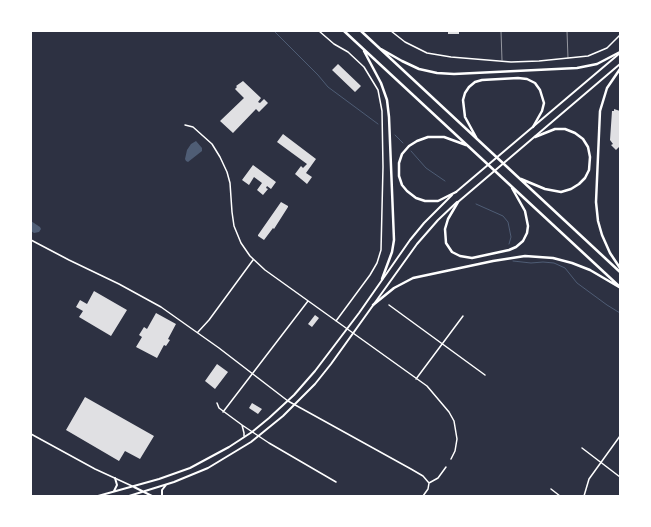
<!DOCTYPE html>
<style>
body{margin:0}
#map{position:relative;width:651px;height:527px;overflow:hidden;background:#2d3142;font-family:Mulish,sans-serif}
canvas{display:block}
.frame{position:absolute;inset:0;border:32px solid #fff;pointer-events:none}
</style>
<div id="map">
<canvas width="651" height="527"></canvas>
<div class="frame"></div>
</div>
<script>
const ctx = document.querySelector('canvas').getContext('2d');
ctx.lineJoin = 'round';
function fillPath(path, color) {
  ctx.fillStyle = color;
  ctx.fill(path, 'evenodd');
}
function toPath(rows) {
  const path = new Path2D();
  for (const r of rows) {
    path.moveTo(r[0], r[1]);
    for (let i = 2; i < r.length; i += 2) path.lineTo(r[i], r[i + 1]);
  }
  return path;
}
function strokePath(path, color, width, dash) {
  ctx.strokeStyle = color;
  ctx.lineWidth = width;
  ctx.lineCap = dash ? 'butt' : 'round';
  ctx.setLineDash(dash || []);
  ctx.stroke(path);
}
const water = toPath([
 [196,141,202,148,202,151,188,162,186,161,185,159,187,150,191,144],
 [31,221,40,227,41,229,39,232,34,233,31,231]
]);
const stream = toPath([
 [274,31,318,75,328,87,378,124],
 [395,135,403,143],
 [411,151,426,168,445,181],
 [476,204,503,216,508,222,511,237,509,244],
 [513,261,531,263,543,262,554,263,565,268,577,283,607,305,620,313]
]);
const building = toPath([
 [448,31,459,31,459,34,448,34],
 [338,64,361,86,355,92,332,70],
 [243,81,261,98,258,102,260,103,264,99,268,103,259,112,256,109,233,133,220,121,244,98,235,89,237,87,236,86],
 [614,109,620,111,620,146,616,150,611,145,613,144,610,140,612,111,614,111],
 [283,134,316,159,306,173,312,177,307,184,295,174,301,166,303,168,307,164,277,142],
 [253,165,276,182,271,189,267,186,266,188,268,189,263,195,257,190,262,183,254,177,249,185,242,180],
 [281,202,288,206,288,207,274,229,273,228,264,240,258,236,258,235],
 [94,291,127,310,111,336,79,317,83,311,76,307,80,300,87,304],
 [156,313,176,324,168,339,170,340,166,346,164,345,157,358,136,347,142,337,139,335,144,327,147,329],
 [315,315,319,318,312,327,308,324],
 [217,364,228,372,215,389,205,381],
 [85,397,154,436,140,459,125,451,119,461,66,430],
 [252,403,262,409,258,414,249,408]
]);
const service = toPath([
 [501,31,502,60],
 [567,31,568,58]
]);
const minor = toPath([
 [319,31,334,44,348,52,364,67,378,90,382,111,383,167,381,250,377,263,370,275,336,321],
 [185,125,193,127,212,144,220,157,227,172,230,183,232,212,234,226,241,243,250,256,265,270,427,386,449,412,454,421,457,439,455,451,451,459],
 [31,240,69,260,119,284,161,307,219,348,288,401,411,469,423,476,429,483],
 [389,305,485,375],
 [198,332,209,320,253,260],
 [416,379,463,316],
 [217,403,219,408,242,425,269,443,336,482],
 [223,412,308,301],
 [242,425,244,433,244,436],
 [582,448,620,477],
 [429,483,438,478,446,467],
 [551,489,560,496],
 [423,496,428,489,429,483],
 [584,496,589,479,620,436]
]);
const tertiary = toPath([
 [391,31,405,42,427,53,451,57,511,62,539,61,588,56,607,48,620,35],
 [31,434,95,469,132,486]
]);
const secondary = toPath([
 [134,487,152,496],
 [114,491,117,485,115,478],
 [98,496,159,479,190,468,229,447,252,432,269,418,294,395,315,371,359,313,410,240,424,223,452,195],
 [129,496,174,482,208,468,251,442,283,416,315,384,331,364,417,244,438,220,457,202],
 [162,496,162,490,166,485]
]);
const primary = toPath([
 [456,192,620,53],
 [458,202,620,64]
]);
const motorway = toPath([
 [344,31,620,287],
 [361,31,620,272],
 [381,49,402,61,419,69,437,73,454,74,577,68,597,64,620,52],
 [364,51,381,83,387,100,389,117,394,240,392,252,382,279],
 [620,69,607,88,600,111,596,202,598,221,602,235,610,253,620,268],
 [477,139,465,117,463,100,465,93,469,87,475,82,482,80,518,78,527,79,535,83,540,90,544,103,542,111,533,127],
 [521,179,545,189,561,192,571,189,579,184,585,178,589,170,590,157,588,147,583,139,575,133,565,129,555,129,535,137],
 [456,192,438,201,425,201,416,198,407,191,402,185,399,176,399,163,402,154,409,146,417,141,428,137,444,137,466,145],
 [458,202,448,219,445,229,446,243,452,252,460,256,472,258,509,250,516,247,523,241,527,233,528,226,525,211,512,188],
 [373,305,394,288,413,278,493,261,525,256,553,258,572,263,590,270,619,287]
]);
fillPath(water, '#4f5d75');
strokePath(stream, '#4f5d75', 1);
fillPath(building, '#e0e0e3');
strokePath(service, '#fff', 0.5);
strokePath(minor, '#fff', 1.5);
strokePath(tertiary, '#fff', 1.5);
strokePath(secondary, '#fff', 2);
strokePath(primary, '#fff', 2);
strokePath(motorway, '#fff', 2.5);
</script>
